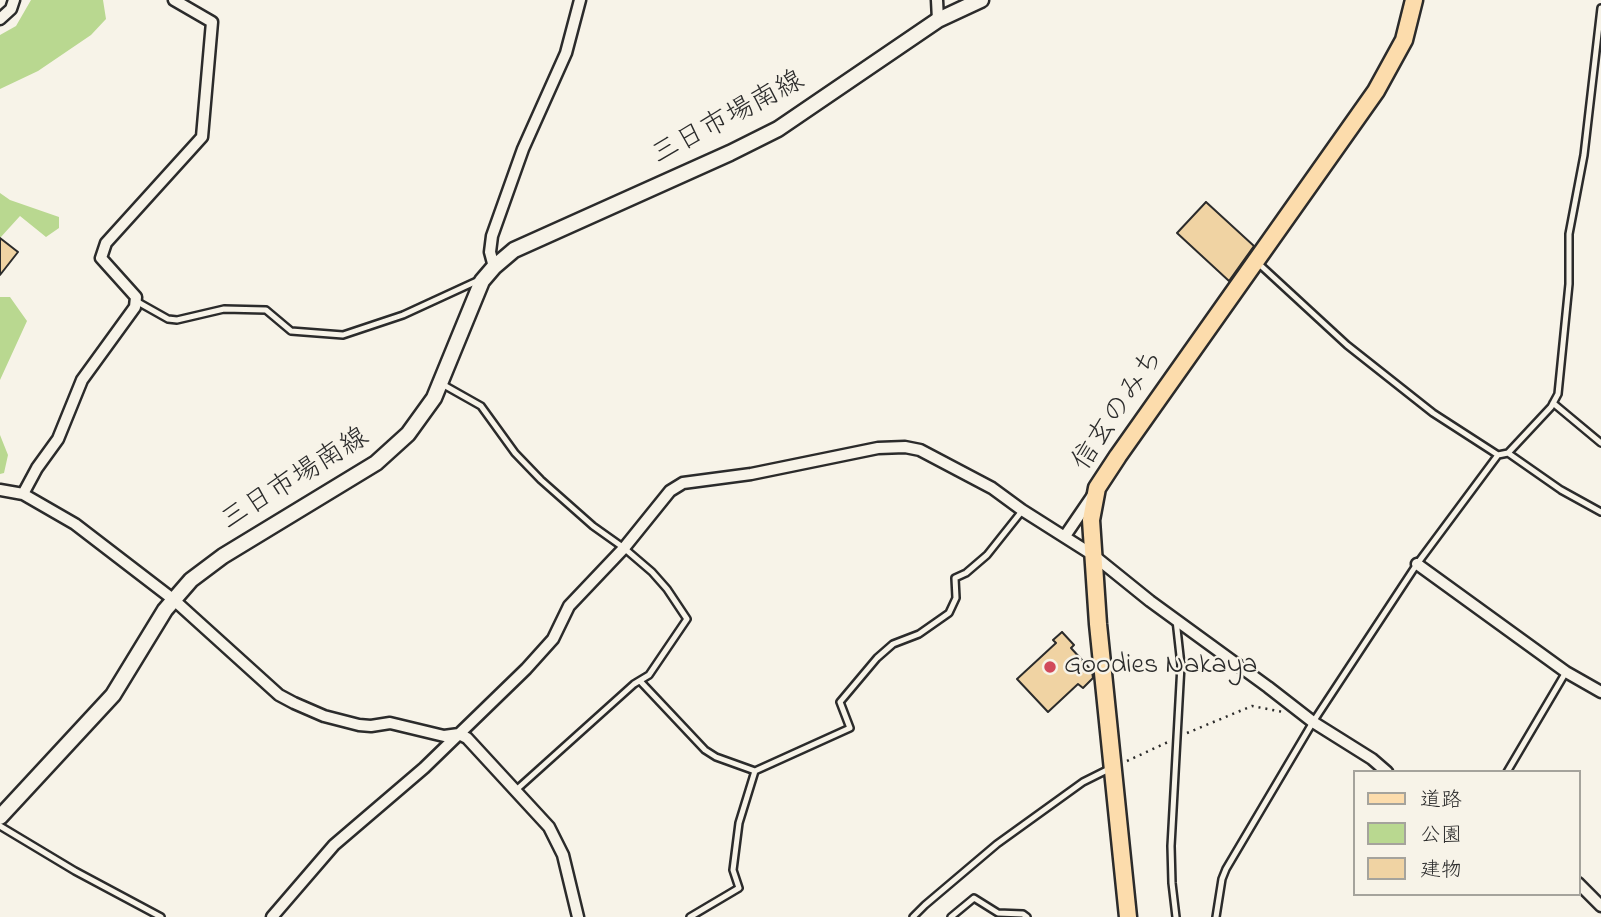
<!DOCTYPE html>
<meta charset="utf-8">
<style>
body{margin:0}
#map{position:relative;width:1601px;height:917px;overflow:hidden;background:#f7f3e8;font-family:"Indie Flower","Klee One",sans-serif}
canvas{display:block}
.legend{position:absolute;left:1353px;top:770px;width:228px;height:126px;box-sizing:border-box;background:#f7f3e8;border:2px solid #a5a39c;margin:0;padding:9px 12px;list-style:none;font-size:21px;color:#2b2b2b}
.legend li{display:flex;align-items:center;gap:14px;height:35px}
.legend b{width:35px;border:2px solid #a5a39c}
</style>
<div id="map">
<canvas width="1601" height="917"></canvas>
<ul class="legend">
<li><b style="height:9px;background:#fcdcac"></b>道路</li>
<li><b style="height:19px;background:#b9d890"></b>公園</li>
<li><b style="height:19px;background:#f0d3a3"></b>建物</li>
</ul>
</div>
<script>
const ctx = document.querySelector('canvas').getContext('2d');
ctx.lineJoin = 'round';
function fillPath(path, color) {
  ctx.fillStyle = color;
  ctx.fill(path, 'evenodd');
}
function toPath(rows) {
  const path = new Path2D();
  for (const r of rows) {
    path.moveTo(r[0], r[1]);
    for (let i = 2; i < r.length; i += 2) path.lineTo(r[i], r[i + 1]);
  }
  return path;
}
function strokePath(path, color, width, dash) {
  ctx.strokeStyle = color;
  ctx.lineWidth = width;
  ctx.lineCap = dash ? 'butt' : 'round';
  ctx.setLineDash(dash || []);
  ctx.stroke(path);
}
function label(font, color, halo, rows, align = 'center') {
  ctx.font = font + ' "Indie Flower","Klee One",sans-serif';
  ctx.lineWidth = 5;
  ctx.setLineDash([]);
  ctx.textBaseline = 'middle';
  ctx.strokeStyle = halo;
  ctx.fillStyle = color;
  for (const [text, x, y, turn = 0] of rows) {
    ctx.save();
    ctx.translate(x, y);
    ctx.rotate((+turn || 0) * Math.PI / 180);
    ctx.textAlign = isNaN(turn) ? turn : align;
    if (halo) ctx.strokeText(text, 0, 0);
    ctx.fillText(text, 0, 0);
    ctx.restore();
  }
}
const green = toPath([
 [31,0,103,0,106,19,91,35,38,71,0,89,0,35,16,26],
 [0,193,10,200,59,217,59,228,46,237,20,216,0,238],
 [0,297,10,297,27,321,0,380],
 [0,435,8,455,4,473,0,474]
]);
const building = toPath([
 [1206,202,1254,246,1229,281,1177,233,1206,202],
 [0,238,18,252,0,275,0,238],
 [1062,632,1074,645,1071,648,1092,671,1093,678,1083,688,1078,684,1048,712,1017,679,1056,643,1053,640,1062,632]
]);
const path = toPath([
 [1187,733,1252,706,1283,712],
 [1127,761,1168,742]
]);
const service = toPath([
 [1258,263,1347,345,1433,413,1498,455,1508,453,1551,407,1558,394,1569,284,1569,234,1584,155,1601,8],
 [136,301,168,319,177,320,224,309,266,310,291,331,343,335,403,315,479,280],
 [442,384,481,406,515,453,541,480,593,526,624,548,652,572,667,589,687,619,649,675,634,684,515,791],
 [1553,403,1601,443],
 [1508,453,1561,490,1601,512],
 [1176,620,1181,665,1171,846,1172,883,1176,917],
 [640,681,705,750,716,757,755,771],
 [1507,772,1566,672],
 [0,826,75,871,161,917],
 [690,917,739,888,733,870,739,823,755,771,850,728,840,702,877,658,893,644,919,634,949,613,956,598,955,578,966,573,987,555,1022,511],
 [913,917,925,905,997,844,1083,782,1111,768],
 [951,917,974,898,998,913,1023,914,1027,917],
 [1216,917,1222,879,1226,869,1313,722,1417,564,1498,455]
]);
const minor = toPath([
 [937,0,938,20],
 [0,19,11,9,14,0],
 [494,267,490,252,492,236,523,149,566,53,580,0],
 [0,490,23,494,75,524,174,600,279,695,294,703,324,716,359,725,371,726,390,723,444,736,459,734,467,738,549,827,563,855,578,917],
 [23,494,37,468,58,439,82,380,135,307,136,297,101,258,106,243,202,137,212,22,174,0],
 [1065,536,1093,495],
 [1417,564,1566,672,1601,692],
 [1578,883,1601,906],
 [272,917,334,845,424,768,526,669,553,639,569,606,624,548,670,491,683,483,751,474,878,448,905,447,920,450,992,488,1022,510,1093,555,1150,601,1268,687,1313,722,1372,759,1387,772]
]);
const secondary = toPath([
 [0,817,113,695,165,610,191,580,223,556,376,463,408,434,434,398,482,281,494,267,514,250,730,153,778,129,938,20,981,0]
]);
const primary = toPath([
 [1128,917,1098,624,1091,520,1097,488,1118,456,1376,91,1404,40,1414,0]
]);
const markers = [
 [1050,667,7,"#d1495b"]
];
const streetNames = [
 ["三日市場南線",729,120,-28],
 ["信玄のみち",1120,411,-56],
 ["三日市場南線",296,481,-32]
];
const poiNames = [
 ["Goodies Nakaya",1064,667]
];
fillPath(green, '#b9d890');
fillPath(building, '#f0d3a3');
strokePath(building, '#2b2b2b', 2);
strokePath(service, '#2b2b2b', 10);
strokePath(minor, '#2b2b2b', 15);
strokePath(secondary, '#2b2b2b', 19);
strokePath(primary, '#2b2b2b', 21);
strokePath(path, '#2b2b2b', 2.5, [2, 5]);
strokePath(service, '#f7f3e8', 5);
strokePath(minor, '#f7f3e8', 10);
strokePath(secondary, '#f7f3e8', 14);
strokePath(primary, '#fcdcac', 16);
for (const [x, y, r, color] of markers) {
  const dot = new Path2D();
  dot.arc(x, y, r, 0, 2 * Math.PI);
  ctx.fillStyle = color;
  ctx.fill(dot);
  strokePath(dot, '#f7f3e8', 2.5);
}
label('28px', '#2b2b2b', '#f7f3e8', streetNames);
label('28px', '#2b2b2b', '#f7f3e8', poiNames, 'left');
</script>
